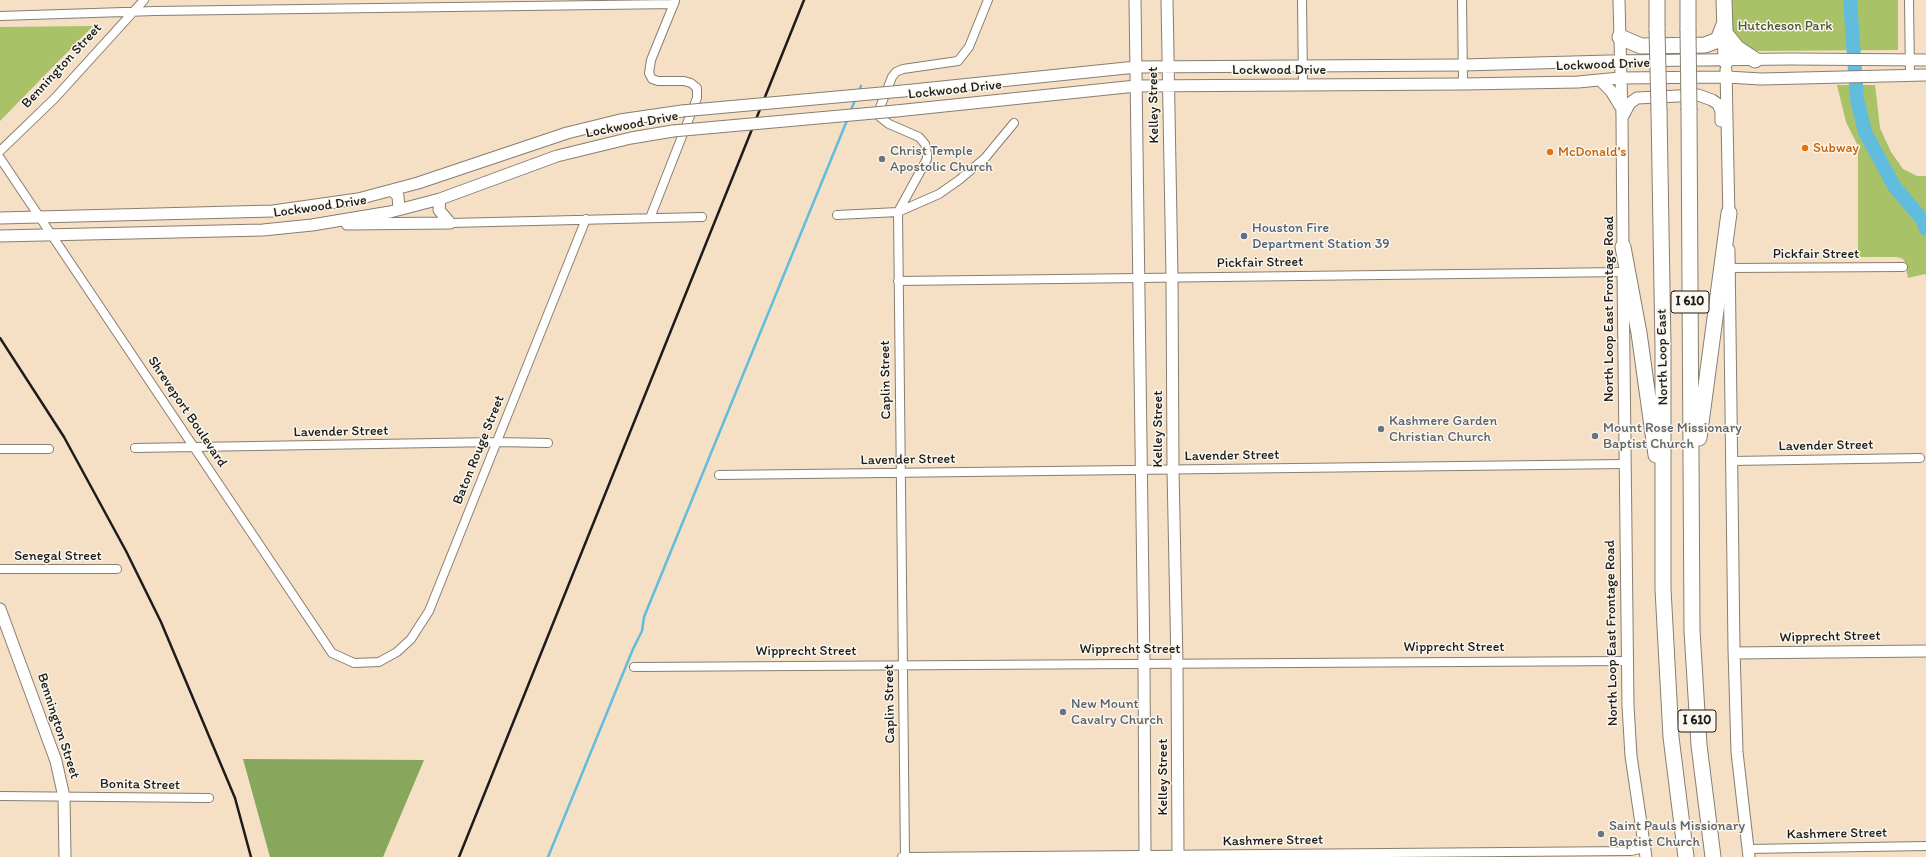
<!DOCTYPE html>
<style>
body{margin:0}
canvas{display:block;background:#f5dfc5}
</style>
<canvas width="1926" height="857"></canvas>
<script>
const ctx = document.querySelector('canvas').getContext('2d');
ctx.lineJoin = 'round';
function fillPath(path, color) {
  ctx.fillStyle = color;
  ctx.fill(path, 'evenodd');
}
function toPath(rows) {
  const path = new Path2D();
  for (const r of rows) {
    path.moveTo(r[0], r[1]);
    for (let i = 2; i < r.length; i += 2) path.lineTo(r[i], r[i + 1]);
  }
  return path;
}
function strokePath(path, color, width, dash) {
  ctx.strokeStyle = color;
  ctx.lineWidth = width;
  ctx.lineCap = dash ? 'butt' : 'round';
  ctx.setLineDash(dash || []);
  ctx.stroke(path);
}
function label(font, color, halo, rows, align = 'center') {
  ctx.font = font + ' Itim,sans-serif';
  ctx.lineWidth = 3;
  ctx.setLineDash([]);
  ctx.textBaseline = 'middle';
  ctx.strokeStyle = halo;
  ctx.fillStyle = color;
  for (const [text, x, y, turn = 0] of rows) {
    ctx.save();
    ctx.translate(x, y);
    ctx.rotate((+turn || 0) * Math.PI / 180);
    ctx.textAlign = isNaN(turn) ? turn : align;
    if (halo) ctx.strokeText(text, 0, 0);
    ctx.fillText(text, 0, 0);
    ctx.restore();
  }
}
const green = toPath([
 [1732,0,1898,0,1898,50,1757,51,1743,48,1733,36],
 [93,26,0,121,0,27],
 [1837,85,1875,85,1880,128,1891,152,1903,169,1917,176,1926,176,1926,276,1925,274,1908,278,1905,262,1903,259,1897,257,1858,257,1858,146,1846,122]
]);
const forest = toPath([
 [243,759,424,760,383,857,270,857]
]);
const stream = toPath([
 [859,92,861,86],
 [850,112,856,98],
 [548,857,633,649,642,631,644,617,848,118]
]);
const river = toPath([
 [1850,0,1857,99,1865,132,1894,186,1922,219,1926,229]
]);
const street = toPath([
 [1302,0,1303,85],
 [1462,0,1463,84],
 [1909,0,1910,76],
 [0,16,155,11,674,4],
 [0,151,55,98,144,0],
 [0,158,332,653,354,663,379,662,397,652,411,639,429,611,586,219],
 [837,215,898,212,939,194,959,180,985,158,1014,123],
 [650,218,697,98,697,88,691,83,684,81,658,81,652,79,649,73,651,60,675,1],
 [450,223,702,217],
 [1730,268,1903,267],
 [898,281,1623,272],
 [135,448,496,442,548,443],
 [0,449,49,449],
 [1732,461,1920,458],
 [719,475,1625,464],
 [0,569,117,569],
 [634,667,1626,661],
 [0,796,209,798],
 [1748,849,1926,846],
 [902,857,1631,851,1644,848],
 [905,857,898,212,927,159,927,154,925,144,919,137,889,124,880,117,879,110,892,77,896,72,903,69,958,61,969,47,988,0]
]);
const secondary = toPath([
 [1135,0,1144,664,1145,857],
 [1167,0,1172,277,1173,470,1177,664,1178,857],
 [1619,0,1622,117,1623,254],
 [1726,70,1729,219],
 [1600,80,1611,91,1620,106],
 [903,91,1136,67,1463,65,1609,61,1790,59,1926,60],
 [896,111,1136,86,1463,84,1578,82,1620,78,1727,77,1761,79,1926,75],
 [1623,116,1630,103,1637,98,1698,95,1712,100,1718,104,1721,111,1721,121],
 [392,190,398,196,399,209],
 [440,199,439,210,450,223],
 [0,218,273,211,358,199,418,183,567,133,620,120,682,111],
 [347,224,450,223],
 [0,236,263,230,312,225,390,212,440,199,557,156,631,138,673,131],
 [1729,250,1734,649,1737,752,1749,857],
 [1623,273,1628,706,1631,756,1646,857],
 [0,609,56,761,64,797,65,857],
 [1734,653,1926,651]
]);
const highway = toPath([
 [1657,0,1657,30],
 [1688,0,1688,30],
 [1724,0,1726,61],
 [1724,32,1737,48,1755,60],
 [1620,37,1641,46,1705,45,1718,40,1724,25],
 [1659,111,1663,348,1663,589,1671,737,1686,857],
 [1689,111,1692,631,1699,745,1713,857],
 [1623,247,1639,333,1656,455],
 [1699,438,1729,213]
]);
const rail = toPath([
 [0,338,64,437,126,551,161,622,235,798,251,857],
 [459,857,804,0]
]);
const secondaryBridge = toPath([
 [682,111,903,91],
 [673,131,896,111]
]);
const highwayBridge = toPath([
 [1657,30,1659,111],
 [1688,30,1689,111]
]);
const markers = [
 [1805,148,4,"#e8710a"],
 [1550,152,4,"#e8710a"],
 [882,159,4,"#6b7280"],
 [1244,236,4,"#5c6f8a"],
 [1381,429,4,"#6b7280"],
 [1595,436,4,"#6b7280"],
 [1063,712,4,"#6b7280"],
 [1601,834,4,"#6b7280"]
];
const shields = [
 [1690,302,38],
 [1697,721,38]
];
const shieldNames = [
 ["I 610",1690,302],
 ["I 610",1697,721]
];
const parkNames = [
 ["Hutcheson Park",1785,26]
];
const streetNames = [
 ["Lockwood Drive",1603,65,-2],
 ["Bennington Street",62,66,-47],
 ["Lockwood Drive",1279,70],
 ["Lockwood Drive",955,90,-6],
 ["Kelley Street",1154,105,-91],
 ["Lockwood Drive",632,125,-11],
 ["Lockwood Drive",320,207,-8],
 ["Pickfair Street",1816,254],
 ["Pickfair Street",1260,263,-1],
 ["North Loop East Frontage Road",1609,309,-90],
 ["North Loop East",1663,357,-91],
 ["Caplin Street",886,380,-91],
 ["Shreveport Boulevard",187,412,56],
 ["Kelley Street",1158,429,-90],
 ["Lavender Street",341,432,-1],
 ["Lavender Street",1826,446,-1],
 ["Baton Rouge Street",479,450,-68],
 ["Lavender Street",1232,456,-1],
 ["Lavender Street",908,460,-1],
 ["Senegal Street",58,556],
 ["North Loop East Frontage Road",1612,633,-91],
 ["Wipprecht Street",1830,637,-1],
 ["Wipprecht Street",1454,647],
 ["Wipprecht Street",1130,649],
 ["Wipprecht Street",806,651],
 ["Caplin Street",890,704,-91],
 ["Bennington Street",58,726,72],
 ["Kelley Street",1163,777,-90],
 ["Bonita Street",140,785,1],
 ["Kashmere Street",1837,834,-1],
 ["Kashmere Street",1273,841,-1]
];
const foodNames = [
 ["Subway",1813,148],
 ["McDonald's",1558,152]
];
const worshipNames = [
 ["Christ Temple",890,151],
 ["Apostolic Church",890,167],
 ["Kashmere Garden",1389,421],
 ["Christian Church",1389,437],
 ["Mount Rose Missionary",1603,428],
 ["Baptist Church",1603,444],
 ["New Mount",1071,704],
 ["Cavalry Church",1071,720],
 ["Saint Pauls Missionary",1609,826],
 ["Baptist Church",1609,842]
];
const serviceNames = [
 ["Houston Fire",1252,228],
 ["Department Station 39",1252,244]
];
fillPath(green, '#a9c167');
fillPath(forest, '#86a75c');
strokePath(stream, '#60bdde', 2.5);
strokePath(river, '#60bdde', 14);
strokePath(street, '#887e70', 10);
strokePath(secondary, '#887e70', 13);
strokePath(highway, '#887e70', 17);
strokePath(street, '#fff', 8);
strokePath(secondary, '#fff', 11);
strokePath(highway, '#fff', 15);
strokePath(rail, '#1c1c1c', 2.5);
strokePath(secondaryBridge, '#887e70', 13, []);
strokePath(highwayBridge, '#887e70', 17, []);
strokePath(secondaryBridge, '#fff', 11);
strokePath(highwayBridge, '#fff', 15);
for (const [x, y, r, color] of markers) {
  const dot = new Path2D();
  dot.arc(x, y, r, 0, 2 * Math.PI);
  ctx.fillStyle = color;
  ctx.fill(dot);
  strokePath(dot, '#fbf7ec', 1.5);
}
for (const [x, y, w] of shields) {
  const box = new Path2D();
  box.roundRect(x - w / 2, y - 11, w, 22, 3);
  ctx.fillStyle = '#fbf7ec';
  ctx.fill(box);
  strokePath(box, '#1c1c1c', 1);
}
label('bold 13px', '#1c1c1c', null, shieldNames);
label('14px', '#4d5636', '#fbf7ec', parkNames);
label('14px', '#1c1c1c', '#fbf7ec', streetNames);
label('14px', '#c56008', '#fbf7ec', foodNames, 'left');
label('14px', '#5b616d', '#fbf7ec', worshipNames, 'left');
label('14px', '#4e5e75', '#fbf7ec', serviceNames, 'left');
</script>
